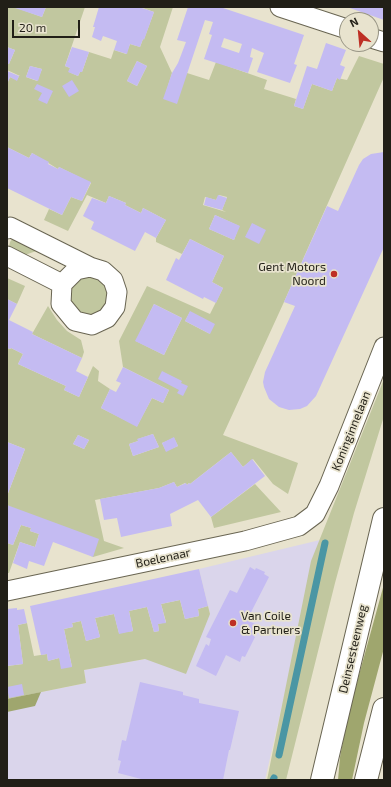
<!DOCTYPE html>
<style>
body{margin:0}
#map{position:relative;width:391px;height:787px;overflow:hidden;background:#e8e3ce;font-family:"Exo 2",sans-serif}
canvas{display:block}
.frame{position:absolute;inset:0;border:8px solid #211f17;pointer-events:none}
.north{position:absolute;left:339px;top:12px;width:40px;height:40px;box-sizing:border-box;background:#e8e3ce;border:1px solid #989585;border-radius:50%;rotate:333deg;font-size:11px;font-weight:700;line-height:16px;text-align:center;color:#211f17}
.north::after{content:'';display:block;margin:auto;width:14px;height:18px;background:#be3025;clip-path:polygon(50% 0,100% 100%,50% 72%,0 100%)}
.scale{position:absolute;left:12px;top:20px;width:68px;height:18px;box-sizing:border-box;border:2px solid #211f17;border-top:0;padding-left:5px;font-size:12px;line-height:14px;white-space:nowrap;color:#211f17;-webkit-text-stroke:3px #e8e3ce;paint-order:stroke}
</style>
<div id="map">
<canvas width="391" height="787"></canvas>
<div class="frame"></div>
<div class="north">N</div>
<div class="scale">20 m</div>
</div>
<script>
const ctx = document.querySelector('canvas').getContext('2d');
ctx.lineJoin = 'round';
function fillPath(path, color) {
  ctx.fillStyle = color;
  ctx.fill(path, 'evenodd');
}
function toPath(rows) {
  const path = new Path2D();
  for (const r of rows) {
    path.moveTo(r[0], r[1]);
    for (let i = 2; i < r.length; i += 2) path.lineTo(r[i], r[i + 1]);
  }
  return path;
}
function strokePath(path, color, width, dash) {
  ctx.strokeStyle = color;
  ctx.lineWidth = width;
  ctx.lineCap = dash ? 'butt' : 'round';
  ctx.setLineDash(dash || []);
  ctx.stroke(path);
}
function label(font, color, halo, rows, align = 'center') {
  ctx.font = font + ' "Exo 2",sans-serif';
  ctx.lineWidth = 3.5;
  ctx.setLineDash([]);
  ctx.textBaseline = 'middle';
  ctx.strokeStyle = halo;
  ctx.fillStyle = color;
  for (const [text, x, y, turn = 0] of rows) {
    ctx.save();
    ctx.translate(x, y);
    ctx.rotate((+turn || 0) * Math.PI / 180);
    ctx.textAlign = isNaN(turn) ? turn : align;
    if (halo) ctx.strokeText(text, 0, 0);
    ctx.fillText(text, 0, 0);
    ctx.restore();
  }
}
const commercial = toPath([
 [320,540,265,780,7,780,7,699,86,683,84,670,145,659,210,614,199,569]
]);
const green = toPath([
 [7,7,14,7,42,17,46,7,85,7,65,66,70,68,69,72,78,76,80,72,82,72,89,52,111,59,114,50,126,54,130,44,140,47,143,39,144,39,154,12,143,8,143,7,173,7,160,47,172,73,164,99,187,73,209,80,216,62,267,80,264,89,296,99,294,106,303,109,312,84,332,91,337,78,347,80,359,56,384,64,384,77,284,302,223,435,298,463,288,494,273,484,253,459,243,467,231,452,190,484,189,483,187,485,185,483,177,487,174,482,159,488,95,500,104,541,124,548,93,557,7,505,7,496,25,449,7,442,7,348,10,349,11,348,23,354,18,364,66,386,64,390,79,397,93,366,99,371,98,381,110,389,101,408,137,426,152,398,163,403,169,390,123,367,119,341,147,286,210,314,223,288,212,282,224,256,190,239,182,254,156,242,156,238,166,220,143,208,141,213,125,205,126,203,109,196,106,203,87,195,68,231,44,220,49,209,62,215,71,197,82,201,91,183,59,167,58,169,32,153,29,158,7,147,7,84,10,77,17,80,19,76,20,76,7,70,7,64,9,64,15,50,7,47],
 [137,61,147,66,137,86,127,81],
 [30,66,42,69,37,81,26,77],
 [219,195,227,197,222,210,226,212,203,205,205,197,216,200],
 [215,215,239,226,234,240,209,229],
 [154,304,182,318,164,355,136,341],
 [190,312,210,334,185,321],
 [153,434,159,447,133,456,129,444,138,441,138,439],
 [78,435,89,440,84,449,73,444],
 [174,438,178,446,166,451,162,443],
 [13,238,42,249,22,256,12,250,9,247,10,242],
 [91,273,107,281,112,299,103,313,87,319,73,310,67,295,75,279],
 [7,278,25,286,17,304,7,299],
 [48,306,57,320,67,331,81,340,84,352,82,358,32,334],
 [384,379,384,416,354,513,335,583,286,780,267,780,311,561],
 [255,484,281,512,214,528,211,517],
 [21,525,31,528,30,531,39,534,35,547,20,542,9,573,7,573,7,543,13,545],
 [180,600,185,619,199,616,198,609,208,606,210,614,186,674,145,659,84,670,86,683,7,699,7,666,23,664,18,625,27,623,34,656,47,654,48,661,59,658,72,667,64,629,73,627,72,623,81,621,86,641,100,637,95,618,114,614,119,633,133,631,129,611,147,607,154,632,159,631,158,624,166,622,161,604]
]);
const forest = toPath([
 [384,584,384,648,364,723,352,780,338,780,340,757,348,715],
 [41,692,35,706,7,712,7,699]
]);
const stream = toPath([
 [279,755,325,543],
 [273,780,274,778]
]);
const building = toPath([
 [12,7,46,7,42,17],
 [99,7,139,7,154,12,144,40,143,39,140,47,130,44,127,54,114,50,117,41,103,36,101,41,92,37,95,27,93,27],
 [188,7,220,7,304,35,294,64,297,65,290,83,257,72,264,53,252,48,250,57,253,58,248,73,204,59,212,35,209,34,213,22,205,20,177,104,163,99,172,73,178,63,186,42,177,40],
 [224,38,242,44,239,53,221,47],
 [347,7,384,7,384,20],
 [326,43,346,50,340,65,345,67,340,80,337,78,332,91,312,84,303,109,294,106,307,66,317,69],
 [7,47,15,50,9,64,7,64],
 [72,47,89,52,82,72,80,72,78,76,68,72,70,68,65,66],
 [137,61,147,66,137,86,127,81],
 [30,66,42,69,38,81,26,77],
 [7,71,19,76,17,81,10,77,7,84],
 [72,80,79,91,69,97,62,86],
 [37,84,53,91,47,104,38,100,42,93,34,89],
 [7,147,29,158,32,153,49,162,48,164,58,169,59,167,91,182,82,201,71,197,62,215,7,188],
 [384,152,384,247,316,396,307,406,300,409,289,410,279,407,269,399,264,387,263,382,265,372,295,306,284,302,327,206,338,211,359,165,363,159,371,154],
 [218,195,227,198,222,210,204,205,206,197,216,200],
 [109,196,126,203,125,205,141,213,143,208,166,220,156,238,145,232,135,251,91,229,94,222,83,216,92,198,106,203],
 [215,215,240,226,234,240,209,229],
 [252,223,266,230,259,244,245,237],
 [190,239,224,256,212,282,223,288,216,303,204,297,203,299,166,280,176,258,179,260],
 [7,299,17,304,9,320,33,332,32,334,82,358,76,371,88,377,79,397,64,390,66,386,18,364,23,354,11,348,10,349,7,348],
 [154,304,182,318,164,355,135,341],
 [190,311,215,324,210,334,185,321],
 [123,367,169,390,163,403,152,398,137,427,101,408,110,389,116,392,121,383,116,381],
 [162,371,182,381,181,383,188,386,183,396,177,393,179,390,158,379],
 [153,434,159,447,133,456,129,444,138,441,137,439],
 [78,435,89,440,84,449,73,444],
 [174,437,178,446,166,452,162,443],
 [7,442,25,449,7,496],
 [231,452,243,467,252,459,265,476,211,517,198,500,170,514,172,526,121,537,117,518,104,520,100,499,159,488,174,482,177,487,186,483,187,485,189,483,190,484],
 [7,505,99,539,93,557,53,542,44,566,29,561,27,569,13,563,20,542,35,547,39,534,30,531,31,528,21,525,13,545,7,543],
 [250,567,255,570,256,568,265,572,264,574,269,577,247,620,259,626,254,637,255,637,245,657,242,656,240,662,226,655,216,676,196,666,206,644,209,646,211,639,206,637,230,590,237,593],
 [199,569,208,606,198,609,199,616,185,619,180,600,161,604,166,623,158,624,159,631,154,632,147,607,129,611,133,631,119,634,114,614,95,618,100,637,86,641,81,621,72,623,73,627,64,629,72,667,61,669,59,658,48,661,47,654,41,655,30,606],
 [17,608,17,610,24,609,27,623,18,625,23,664,7,666,7,609],
 [140,682,183,692,183,695,199,699,199,703,239,711,230,750,229,750,223,780,145,780,118,773,121,761,118,760,122,740,126,741],
 [22,684,24,695,9,698,7,687]
]);
const street = toPath([
 [280,7,347,29],
 [371,38,384,42],
 [7,229,10,227,90,267],
 [7,256,62,284],
 [90,267,103,271,113,280,117,292,115,307,107,318,92,325,75,321,61,304,62,284,76,270,90,267],
 [7,591,245,541,299,526,315,514,329,486,384,347]
]);
const highway = toPath([
 [322,780,384,519],
 [366,780,384,709]
]);
const markers = [
 [334,274,4,"#be3025"],
 [233,623,4,"#be3025"]
];
const poiNames = [
 ["Gent Motors",326,267],
 ["Noord",326,281],
 ["Van Coile",241,616,"left"],
 ["& Partners",241,630,"left"]
];
const streetNames = [
 ["Koninginnelaan",351,431,-68],
 ["Boelenaar",163,558,-12],
 ["Deinsesteenweg",353,649,-77]
];
fillPath(commercial, '#dad5eb');
fillPath(green, '#c1c79f');
fillPath(forest, '#9fa66e');
strokePath(stream, '#4a96a4', 7);
fillPath(building, '#c4bbf2');
strokePath(street, '#696552', 21);
strokePath(highway, '#696552', 24);
strokePath(street, '#fff', 19);
strokePath(highway, '#fff', 22);
for (const [x, y, r, color] of markers) {
  const dot = new Path2D();
  dot.arc(x, y, r, 0, 2 * Math.PI);
  ctx.fillStyle = color;
  ctx.fill(dot);
  strokePath(dot, '#e8e3ce', 1.5);
}
label('12px', '#211f17', '#e8e3ce', poiNames, 'right');
label('12px', '#211f17', '#e8e3ce', streetNames);
</script>
